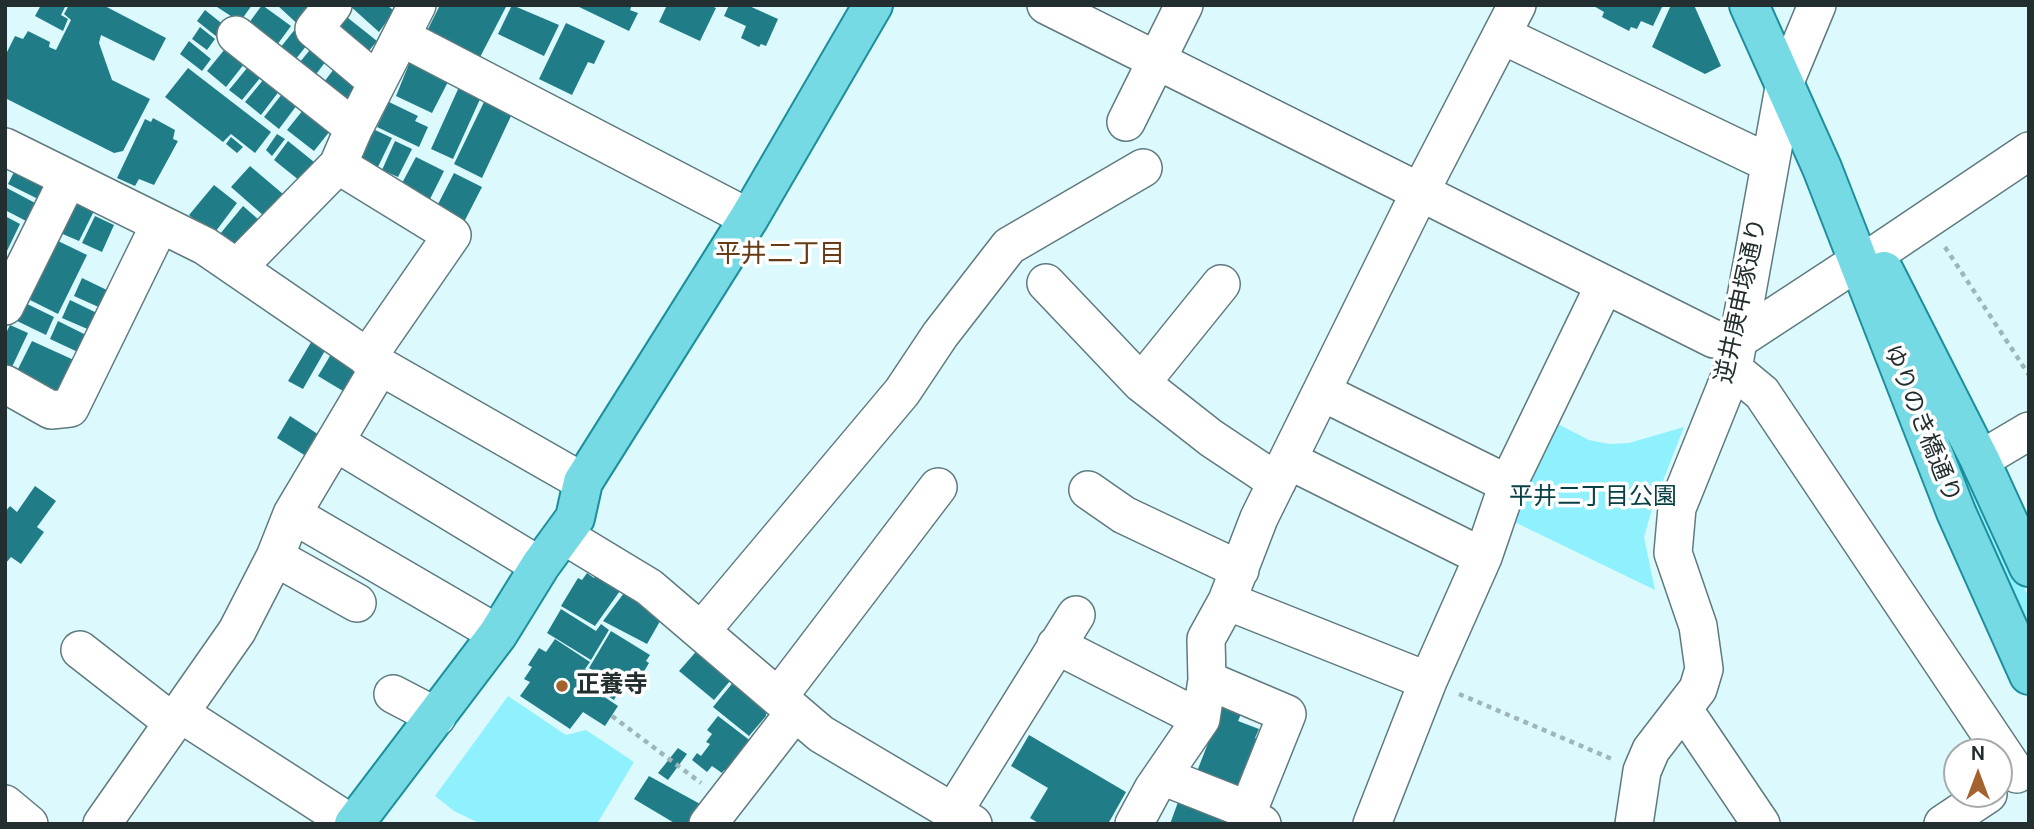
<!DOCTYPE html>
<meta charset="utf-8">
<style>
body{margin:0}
#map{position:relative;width:2034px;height:829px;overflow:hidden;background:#dcfafe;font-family:"DM Sans",sans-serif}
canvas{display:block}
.frame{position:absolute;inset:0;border:7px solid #232e30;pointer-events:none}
.north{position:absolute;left:1943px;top:738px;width:70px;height:70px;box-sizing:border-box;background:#fff;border:2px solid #a7abac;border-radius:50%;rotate:0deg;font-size:19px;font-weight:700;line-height:28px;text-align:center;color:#232e30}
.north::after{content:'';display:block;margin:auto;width:24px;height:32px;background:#a4622e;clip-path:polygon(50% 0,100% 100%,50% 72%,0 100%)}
</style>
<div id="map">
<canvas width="2034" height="829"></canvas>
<div class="frame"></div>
<div class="north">N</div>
</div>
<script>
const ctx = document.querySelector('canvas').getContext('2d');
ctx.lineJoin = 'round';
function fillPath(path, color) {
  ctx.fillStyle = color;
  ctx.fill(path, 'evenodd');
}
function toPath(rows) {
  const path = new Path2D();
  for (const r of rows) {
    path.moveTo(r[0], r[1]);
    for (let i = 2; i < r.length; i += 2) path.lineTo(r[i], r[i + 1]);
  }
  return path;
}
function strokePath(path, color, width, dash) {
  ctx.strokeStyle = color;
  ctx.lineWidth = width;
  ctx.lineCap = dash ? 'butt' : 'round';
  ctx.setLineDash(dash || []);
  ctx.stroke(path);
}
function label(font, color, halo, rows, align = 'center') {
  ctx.font = font + ' "DM Sans","Noto Sans JP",sans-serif';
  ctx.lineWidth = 7;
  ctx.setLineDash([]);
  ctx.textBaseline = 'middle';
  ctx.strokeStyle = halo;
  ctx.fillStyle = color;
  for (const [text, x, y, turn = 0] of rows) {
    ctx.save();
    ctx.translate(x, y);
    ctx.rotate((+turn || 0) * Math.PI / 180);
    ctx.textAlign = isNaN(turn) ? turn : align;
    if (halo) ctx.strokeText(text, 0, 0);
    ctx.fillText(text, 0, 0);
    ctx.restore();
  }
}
const green = toPath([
 [1919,370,1979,489,2029,598,2029,645],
 [1550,420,1589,440,1609,444,1629,443,1684,427,1652,509,1644,537,1655,590,1504,517],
 [508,696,566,735,586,730,634,762,597,824,481,824,454,811,435,796]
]);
const building = toPath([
 [41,5,66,5,61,15,68,19,63,31,35,16],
 [69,5,103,5,166,38,154,61,101,35,99,43,112,80,150,99,123,151,114,153,5,98,5,56,15,36,23,39,28,31,50,42,49,47,56,50,71,20,64,14],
 [214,5,252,5,240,22],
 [262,5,291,26,274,49,246,27],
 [277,5,325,5,303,29],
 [349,5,387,5,394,11,379,32],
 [440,5,507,5,478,61,425,35],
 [512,5,559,25,544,56,498,34],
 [575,5,632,5,630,10,638,13,629,31],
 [667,5,709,5,716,8,700,41,659,22],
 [729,5,747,5,778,19,766,46,761,44,759,47,741,38,746,26,724,16],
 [1592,5,1663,5,1653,26,1641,21,1637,29,1631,27,1629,31,1602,17,1604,12],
 [1671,5,1694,5,1721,66,1705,74,1652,47],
 [205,10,225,26,217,37,197,21],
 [343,14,377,41,363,58,333,28],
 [566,23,605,41,594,64,588,62,572,95,539,79],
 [200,27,215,39,207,50,192,39],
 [296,28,311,40,291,65,276,53],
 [189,41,211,59,202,71,180,54],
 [229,44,248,59,226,87,207,71],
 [314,45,329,57,311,81,295,68],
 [411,59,450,78,432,113,396,96],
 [252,62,265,72,242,100,229,90],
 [188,68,271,132,255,153,231,134,223,142,165,97],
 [334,69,357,86,343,104,320,87],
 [268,74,283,86,261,115,245,102],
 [459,87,481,97,453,159,431,149],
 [286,89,300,101,279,129,264,117],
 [389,102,418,116,415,121,428,127,419,147,377,127],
 [484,102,511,116,482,178,454,164],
 [307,105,334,126,314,151,287,130],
 [153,118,175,130,173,139,178,141,154,185,139,179,135,186,117,178,145,119,151,122],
 [373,129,392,138,376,171,357,162],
 [277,134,285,139,272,156,266,150],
 [231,137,243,147,237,153,226,144],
 [288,141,314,162,300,181,274,160],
 [395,141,412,149,398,177,382,170],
 [416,157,444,171,430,199,401,185],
 [250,166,283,194,264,216,231,187],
 [16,168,45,186,38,199,8,184],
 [454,173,482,187,464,222,436,208],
 [214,185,237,203,213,235,189,215],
 [5,187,37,204,28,222,5,210],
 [72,201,95,209,79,241,58,232],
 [243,206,259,220,235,246,220,234],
 [5,216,20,224,5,255],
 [95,216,114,225,102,252,82,243],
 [54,239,87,255,58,314,24,297],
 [82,278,111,292,103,309,74,296],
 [70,300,99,314,92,331,62,318],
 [21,301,54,317,46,335,13,319],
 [58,321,88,336,80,353,50,339],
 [10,325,28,333,11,369,5,366,5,335],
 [313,339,327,347,303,389,288,381],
 [32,341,76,361,60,392,53,394,15,375],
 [333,351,362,368,357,385,349,380,343,391,318,376],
 [290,416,327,440,314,461,277,438],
 [35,486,56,501,37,527,44,532,21,564,11,557,5,564,5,512,10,506,17,512],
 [587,573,594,578,597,573,622,588,595,626,561,606,578,578,582,580],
 [624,593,663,616,647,644,603,621],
 [561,609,596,631,601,624,609,630,591,660,547,633],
 [611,631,650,655,646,661,649,663,640,678,636,676,633,681,617,671,609,683,620,689,614,700,600,691,607,679,589,668],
 [555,639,590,662,585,669,602,680,594,690,618,706,605,726,583,712,570,729,520,696,530,682,524,679,532,667,528,665,539,648,546,652],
 [701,646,735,675,714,700,679,671],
 [735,680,767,706,766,716,749,736,713,707],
 [1223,705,1242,712,1238,721,1259,729,1255,738,1260,740,1237,796,1194,779],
 [718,716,752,742,728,773,724,770,722,773,712,766,707,772,692,760,697,753,701,756,710,744,706,742,712,734,707,730],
 [1029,735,1126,792,1108,824,1040,824,1030,818,1048,788,1011,766],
 [678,748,687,754,668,780,658,773],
 [649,776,702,805,688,824,676,824,634,799],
 [1181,794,1230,812,1226,824,1170,824]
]);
const path = toPath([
 [1945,247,2029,375],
 [1459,694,1612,759],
 [612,716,701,783]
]);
const minor = toPath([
 [333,5,314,29,377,82],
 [1046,5,1714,339,1738,340,1857,262],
 [236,35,354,128],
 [1502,35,1769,163],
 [401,37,749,218],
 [1126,122,1184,5],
 [5,147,205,246,380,366,583,482],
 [338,165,452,235,367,358],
 [1876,254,2029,151],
 [237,268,338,165,354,128,417,5],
 [1046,283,1141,383,1211,438,1277,482],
 [5,306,68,179],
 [1733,369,1762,393,2017,774],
 [1141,383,1221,284],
 [5,384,51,410,70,408,160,224],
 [1322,392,1508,484],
 [335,442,540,566],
 [1288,460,1483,557],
 [1980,460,2029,431],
 [1088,490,1124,515,1240,570],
 [292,514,498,634],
 [563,535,649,587,821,734,973,824],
 [275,557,357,603],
 [1227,601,1428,681],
 [702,630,902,392,940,335,1009,246,1143,168],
 [1056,645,1201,719],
 [80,650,171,721],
 [1207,680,1287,714,1246,816,1262,824],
 [393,694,437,717],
 [779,696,938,487],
 [1684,710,1761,824],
 [178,712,352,824],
 [1162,776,1248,810],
 [5,804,29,824],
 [952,814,1076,615],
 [102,824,237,631,275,557,292,514,380,366],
 [708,824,795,712],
 [1134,824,1153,789,1201,719,1207,680,1206,639,1227,601,1259,518,1419,194,1517,5],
 [1372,824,1428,681,1483,557,1508,484,1604,286],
 [1634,824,1642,771,1651,750,1698,689,1704,669,1698,626,1673,553,1677,508,1733,369,1785,82,1817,5],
 [1943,824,1988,794]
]);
const major = toPath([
 [1749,5,1822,168,1956,512,2029,675],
 [1884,271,1980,460,2029,567],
 [354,824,498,634,540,566,575,518,583,482,749,218,873,5]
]);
const markers = [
 [562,686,7,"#a4622e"]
];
const streetNames = [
 ["逆井庚申塚通り",1742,301,-78],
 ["ゆりのき橋通り",1921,424,68]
];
const parkNames = [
 ["平井二丁目公園",1593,498]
];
const poiNames = [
 ["正養寺",576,686]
];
const neighbourhoodNames = [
 ["平井二丁目",780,255]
];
fillPath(green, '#90f1fe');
fillPath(building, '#207d88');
strokePath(minor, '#5f7a7e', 40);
strokePath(major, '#1d8e9b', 42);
strokePath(path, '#9eb6b9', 4.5, [5, 5]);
strokePath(minor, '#fff', 37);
strokePath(major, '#76dae5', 38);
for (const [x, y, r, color] of markers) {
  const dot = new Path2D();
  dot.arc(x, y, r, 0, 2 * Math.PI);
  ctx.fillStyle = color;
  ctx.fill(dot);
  strokePath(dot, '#fff', 2.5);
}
label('24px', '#232e30', '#fff', streetNames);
label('24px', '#084046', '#fff', parkNames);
label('bold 24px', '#232e30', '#fff', poiNames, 'left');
label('26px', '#673b16', '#fff', neighbourhoodNames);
</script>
